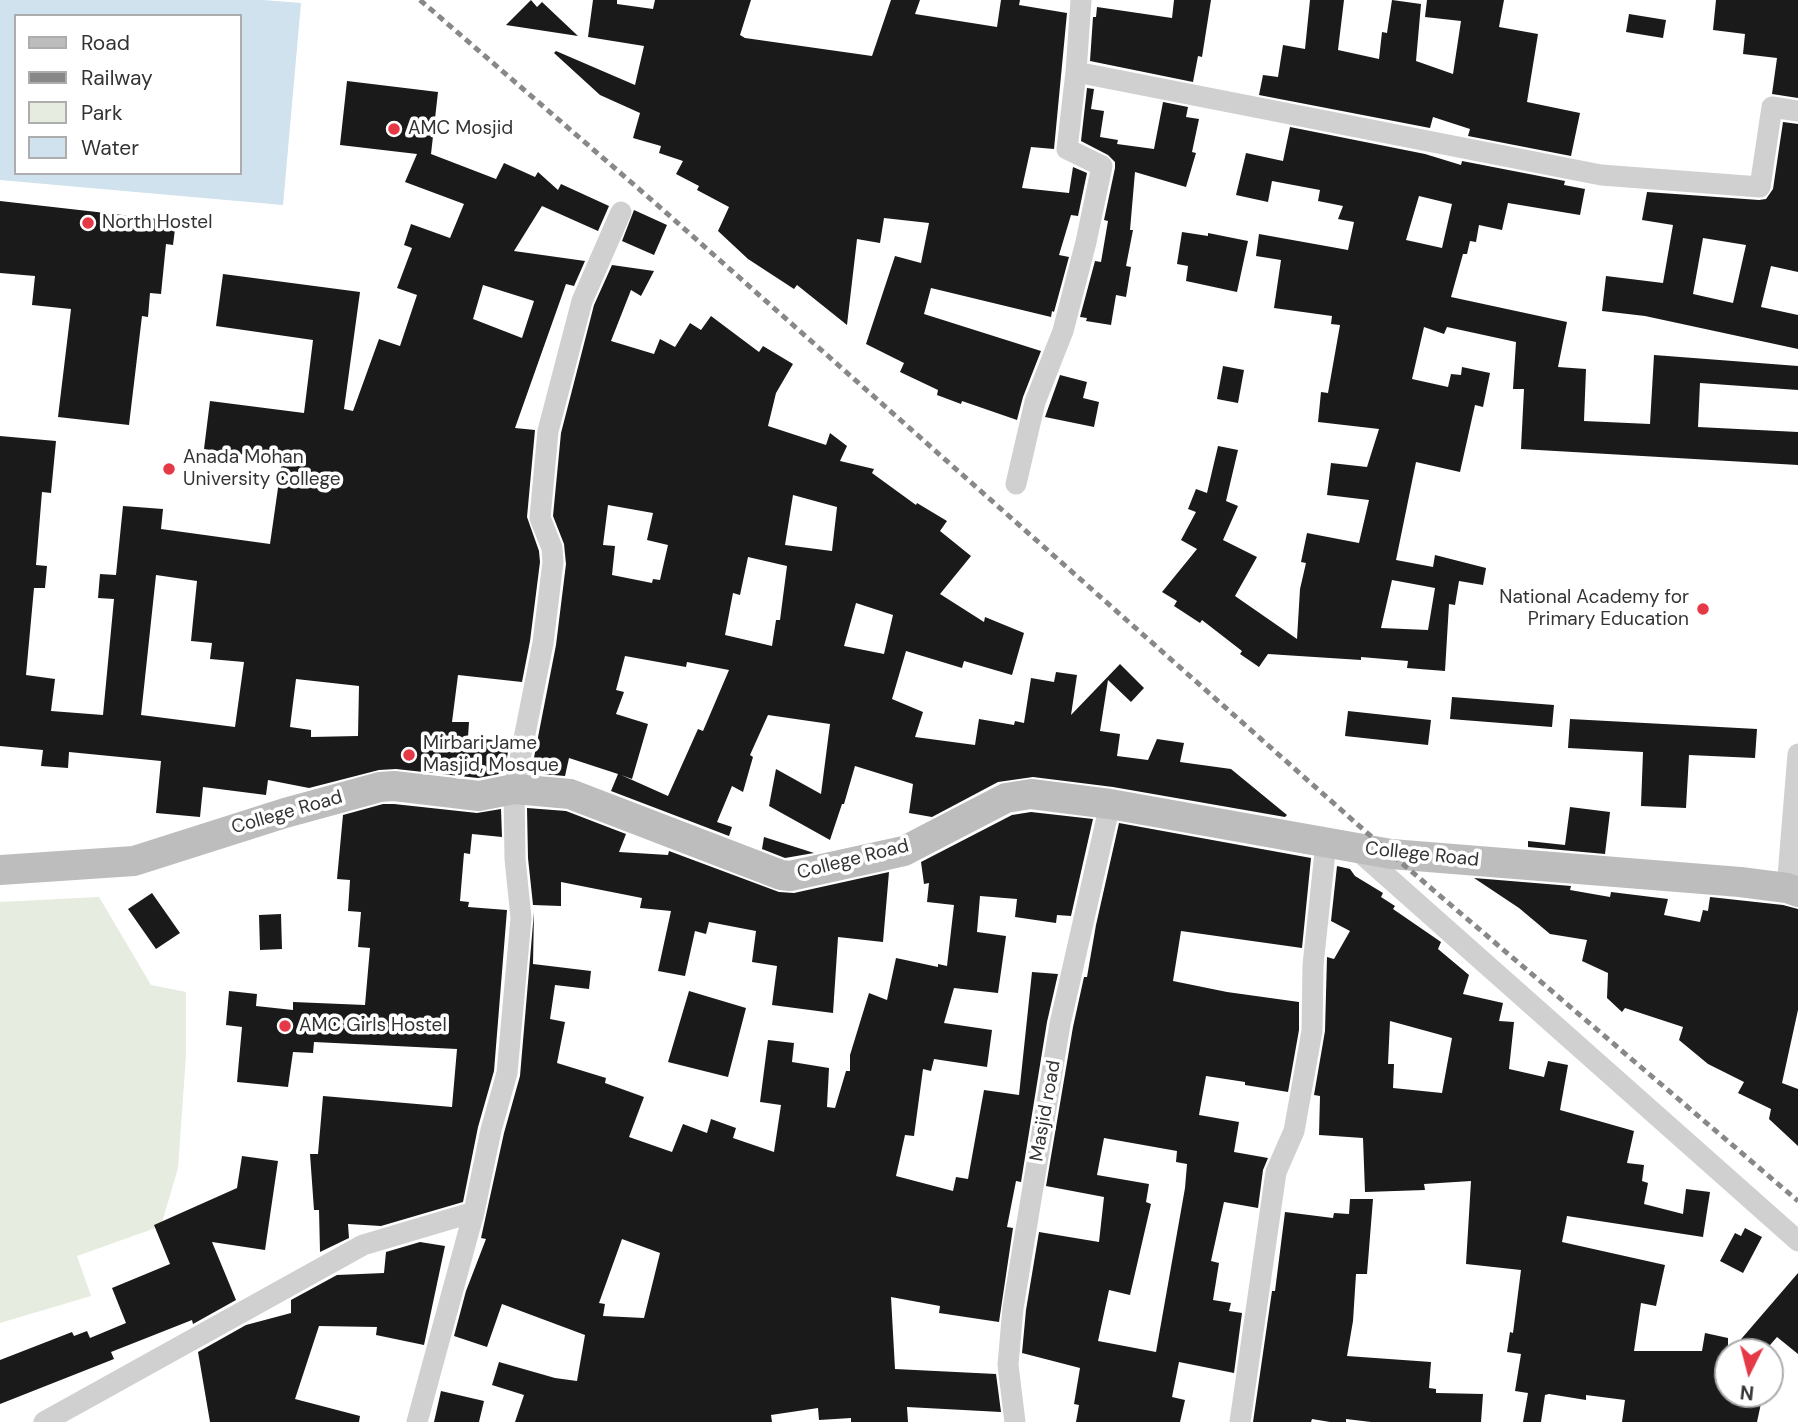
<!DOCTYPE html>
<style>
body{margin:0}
#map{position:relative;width:1798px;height:1422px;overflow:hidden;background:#fff;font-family:"DM Sans",sans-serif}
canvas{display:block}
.legend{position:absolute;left:14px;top:14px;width:228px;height:161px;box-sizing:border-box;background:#fff;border:2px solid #adadad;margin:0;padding:9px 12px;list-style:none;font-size:21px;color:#333}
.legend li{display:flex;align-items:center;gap:14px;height:35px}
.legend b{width:35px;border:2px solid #adadad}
.north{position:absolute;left:1714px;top:1338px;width:70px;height:70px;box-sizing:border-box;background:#fff;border:2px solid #adadad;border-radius:50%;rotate:186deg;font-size:19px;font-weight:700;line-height:28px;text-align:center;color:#333}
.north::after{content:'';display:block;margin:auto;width:24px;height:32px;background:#e63946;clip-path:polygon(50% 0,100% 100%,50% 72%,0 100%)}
</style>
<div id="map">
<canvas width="1798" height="1422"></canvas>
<ul class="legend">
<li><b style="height:9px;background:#bdbdbd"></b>Road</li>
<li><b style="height:9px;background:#888"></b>Railway</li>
<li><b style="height:19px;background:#e6ecdf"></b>Park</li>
<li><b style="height:19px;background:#cfe2ee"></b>Water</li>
</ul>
<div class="north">N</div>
</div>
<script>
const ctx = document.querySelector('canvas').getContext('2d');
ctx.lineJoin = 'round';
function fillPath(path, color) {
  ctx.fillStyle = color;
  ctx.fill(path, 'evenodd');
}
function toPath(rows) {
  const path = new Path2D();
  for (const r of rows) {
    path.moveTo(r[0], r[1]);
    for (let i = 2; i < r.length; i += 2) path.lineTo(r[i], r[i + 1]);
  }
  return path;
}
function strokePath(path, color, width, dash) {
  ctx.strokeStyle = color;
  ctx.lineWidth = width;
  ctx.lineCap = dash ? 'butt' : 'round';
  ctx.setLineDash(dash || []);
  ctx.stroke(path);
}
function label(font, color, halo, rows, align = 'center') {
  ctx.font = font + ' "DM Sans",sans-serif';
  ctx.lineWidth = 7;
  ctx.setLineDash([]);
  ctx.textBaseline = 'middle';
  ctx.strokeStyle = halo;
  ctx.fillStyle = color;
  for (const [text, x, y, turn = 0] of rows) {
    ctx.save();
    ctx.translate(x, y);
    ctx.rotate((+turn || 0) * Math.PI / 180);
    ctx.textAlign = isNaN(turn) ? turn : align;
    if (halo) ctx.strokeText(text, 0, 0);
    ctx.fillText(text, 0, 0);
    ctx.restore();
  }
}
const green = toPath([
 [99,897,151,985,186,992,186,1055,178,1168,161,1226,77,1256,91,1296,0,1323,0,902]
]);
const water = toPath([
 [0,0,263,0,301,3,283,205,0,180],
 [16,16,240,16,240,173,16,173]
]);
const building = toPath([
 [531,0,537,7,542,2,578,36,506,25],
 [593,0,617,0,617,4,653,9,655,0,751,0,740,35,745,38,872,56,891,0,920,0,915,14,997,27,1001,0,1020,0,1019,5,1067,13,1054,149,1031,147,1022,188,1069,193,1073,167,1087,173,1078,216,1071,215,1059,255,1069,257,1054,312,1052,311,1051,317,931,288,924,314,1041,351,1023,397,1017,420,962,401,961,404,937,395,938,390,900,372,904,363,866,344,895,256,921,263,929,223,884,218,880,243,857,239,847,325,797,285,794,289,748,259,718,231,729,207,697,190,699,186,676,174,683,161,659,153,661,146,633,138,640,113,600,95,554,53,556,51,635,85,644,46,588,37],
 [1174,0,1211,0,1202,57,1198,56,1193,82,1090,61,1093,17,1096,17,1097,7,1172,18],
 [1310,0,1344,0,1338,50,1379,59,1382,32,1387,33,1392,0,1421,4,1416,61,1453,74,1461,21,1425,17,1427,0,1504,0,1499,27,1538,34,1527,102,1580,113,1571,156,1468,136,1470,129,1433,117,1430,128,1259,95,1263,75,1278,77,1283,45,1305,49],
 [1716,0,1798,0,1798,98,1772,94,1777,58,1743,54,1745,34,1713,30],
 [1629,14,1666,20,1663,38,1626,32],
 [347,81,438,92,431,154,496,179,504,163,535,177,538,172,558,190,561,184,609,206,598,231,542,206,514,251,585,261,574,286,566,284,515,428,535,430,527,517,539,551,540,562,530,641,522,682,458,675,452,722,469,722,468,737,510,742,504,773,478,778,396,769,379,770,309,788,268,780,266,795,203,787,200,817,156,813,161,761,69,752,68,768,41,766,43,750,0,746,0,436,56,441,51,493,42,492,36,565,47,566,45,588,34,588,26,675,55,679,51,711,103,715,114,599,98,598,100,574,116,575,123,506,163,509,161,529,270,544,282,460,204,449,210,401,304,413,313,340,216,326,223,274,360,292,344,409,353,411,379,339,400,346,417,295,397,288,412,248,404,245,411,224,450,238,464,204,405,182,417,154,340,145],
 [483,285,534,301,522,338,473,319],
 [156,575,197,581,191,641,212,643,210,659,244,662,235,727,141,715],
 [296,679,359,686,358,736,311,737,311,730,290,727],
 [1087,88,1094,89,1091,109,1104,111,1100,137,1118,140,1117,144,1154,149,1163,102,1188,107,1186,117,1199,119,1192,152,1196,153,1186,187,1135,172,1130,230,1133,230,1126,266,1131,267,1126,297,1116,295,1111,325,1086,321,1087,318,1080,317,1095,261,1101,262,1108,221,1104,220,1115,168,1115,162,1108,155,1081,141],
 [1783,122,1798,124,1798,272,1771,266,1761,307,1798,315,1798,349,1645,316,1602,311,1606,276,1663,283,1673,225,1642,220,1647,192,1759,200,1766,199,1773,189],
 [1703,238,1746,245,1733,303,1693,294],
 [1290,127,1425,154,1461,165,1462,161,1565,181,1564,185,1585,189,1580,215,1508,203,1502,230,1479,225,1476,242,1470,241,1467,254,1463,254,1451,297,1567,322,1558,367,1586,369,1584,421,1650,424,1654,355,1798,366,1798,390,1700,383,1698,427,1798,432,1798,465,1521,449,1524,389,1513,389,1516,342,1447,327,1444,334,1424,327,1412,379,1448,387,1451,374,1461,375,1462,367,1490,373,1483,407,1475,405,1460,472,1416,462,1396,560,1433,567,1435,555,1486,568,1483,585,1459,581,1455,605,1449,604,1445,671,1407,668,1408,661,1361,657,1361,660,1268,654,1259,667,1240,654,1242,651,1202,620,1200,623,1174,606,1177,601,1162,592,1197,549,1181,540,1196,512,1188,509,1196,489,1207,493,1218,446,1238,450,1226,501,1238,506,1223,540,1257,557,1235,596,1297,639,1300,589,1306,563,1301,562,1307,533,1359,543,1369,500,1327,495,1331,463,1367,467,1379,429,1318,422,1321,392,1328,393,1340,325,1331,324,1332,316,1274,308,1281,260,1256,256,1259,234,1348,250,1354,222,1338,219,1343,206,1318,201,1320,190,1272,181,1268,202,1236,195,1246,153,1283,161],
 [1419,196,1452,204,1442,248,1406,240],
 [1392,580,1435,588,1428,630,1381,628],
 [0,201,176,221,173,245,166,244,161,294,150,293,148,317,142,316,129,425,58,417,71,309,32,305,35,276,0,273],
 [634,210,667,225,654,255,622,241],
 [1182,232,1208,236,1208,233,1248,241,1237,292,1186,281,1188,266,1177,264],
 [612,265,654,271,641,296,631,290,611,341,654,354,660,339,675,347,690,323,701,330,711,316,759,352,763,346,793,364,776,393,768,426,826,445,830,433,847,446,840,461,874,469,872,473,916,505,917,503,947,521,940,531,971,556,940,594,984,622,985,617,1024,633,1012,675,964,661,962,668,906,651,892,699,923,712,915,737,975,745,979,719,1014,725,1015,721,1024,723,1031,678,1054,682,1056,672,1077,675,1071,715,1120,664,1144,688,1131,702,1108,680,1100,731,1120,734,1117,756,1148,760,1157,739,1184,743,1180,762,1231,769,1287,815,1285,817,1113,787,1033,777,998,782,932,817,909,813,913,784,855,766,844,804,842,804,830,840,769,806,776,769,821,794,830,724,768,715,750,755,753,757,743,792,732,786,717,822,732,827,729,836,611,791,618,774,569,758,565,776,531,773,556,645,566,564,564,544,553,516,561,433,594,305],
 [793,495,837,507,832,551,785,545],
 [608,505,653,513,647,540,668,545,660,580,653,579,652,583,612,575,615,546,603,545],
 [748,557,787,566,780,620,776,620,772,646,725,635,733,593,740,595],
 [856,603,893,615,884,654,844,646],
 [625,656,686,667,687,662,729,670,703,731,698,729,668,796,621,775,632,779,648,724,616,714,624,692,616,690],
 [1223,366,1244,370,1238,403,1217,399],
 [1060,375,1087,382,1083,398,1099,402,1094,427,1045,417],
 [1452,697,1554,705,1552,727,1450,719],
 [1348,711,1431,720,1428,745,1345,736],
 [1570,719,1757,729,1755,758,1689,755,1686,808,1641,806,1643,752,1568,748],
 [383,804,394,804,477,813,501,809,502,837,472,834,470,854,464,853,460,901,469,902,468,907,507,910,494,1071,478,1127,463,1202,381,1226,348,1224,349,1238,320,1252,319,1210,314,1210,310,1154,318,1154,323,1096,452,1107,457,1049,314,1042,313,1053,293,1052,288,1087,237,1082,242,1027,226,1025,229,991,257,994,256,1006,293,1010,293,1002,365,1005,370,948,358,947,361,912,348,911,350,880,337,879,343,815],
 [1570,807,1610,812,1605,854,1528,847,1528,841,1565,845],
 [527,808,566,811,626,834,619,852,668,855,669,851,779,892,794,893,889,872,883,942,838,937,833,1013,772,1005,777,966,752,962,756,931,709,922,706,934,695,931,685,976,658,971,671,911,640,908,642,898,561,882,561,906,533,905,528,858],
 [1031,812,1093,819,1071,916,1057,915,1056,923,1015,917,1017,899,980,896,977,932,1006,936,998,993,954,988,944,1023,992,1030,987,1067,934,1059,931,1071,923,1069,914,1136,905,1135,896,1176,953,1191,956,1177,968,1179,984,1090,1019,1095,1032,972,1058,974,1047,1022,1021,1182,1016,1181,1007,1227,1013,1228,999,1322,939,1313,940,1306,891,1297,895,1369,996,1374,1001,1412,907,1407,908,1422,851,1422,851,1418,819,1420,818,1408,771,1415,772,1422,515,1422,524,1395,492,1385,499,1362,555,1378,577,1381,585,1335,502,1304,487,1347,454,1336,466,1291,486,1239,481,1238,504,1133,520,1076,534,912,533,964,591,971,589,989,555,985,550,1019,565,1022,557,1063,606,1078,605,1083,644,1097,629,1137,672,1152,683,1124,707,1133,711,1119,736,1128,733,1138,774,1152,781,1105,760,1102,768,1040,794,1043,792,1062,829,1068,827,1107,835,1108,846,1071,850,1071,850,1055,869,993,887,1000,896,958,938,967,938,964,947,966,954,905,927,902,929,883,924,884,921,862,1012,815],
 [622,1239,660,1253,644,1318,603,1316,605,1304,599,1303],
 [1119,823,1311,858,1302,948,1181,931,1173,981,1227,992,1299,1002,1299,1030,1288,1092,1245,1085,1245,1082,1206,1076,1199,1115,1239,1122,1234,1152,1268,1158,1263,1170,1258,1208,1224,1202,1211,1261,1219,1263,1213,1300,1231,1303,1229,1311,1242,1313,1234,1373,1179,1362,1172,1397,1185,1400,1180,1422,1076,1422,1079,1405,1074,1404,1080,1368,1022,1353,1026,1310,1039,1232,1099,1242,1104,1197,1046,1186,1073,1027,1084,977,1087,977,1096,925],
 [1104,1138,1177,1151,1176,1162,1187,1164,1185,1188,1156,1352,1098,1341,1109,1290,1130,1295,1151,1204,1146,1202,1149,1184,1097,1175],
 [764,837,814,853,785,858,762,849],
 [1337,866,1350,869,1355,876,1383,893,1381,897,1395,906,1393,909,1441,942,1438,949,1469,975,1463,994,1503,1003,1499,1021,1514,1022,1509,1069,1544,1077,1548,1061,1568,1065,1560,1110,1634,1131,1627,1163,1644,1165,1642,1181,1648,1183,1644,1204,1683,1214,1686,1189,1710,1192,1703,1237,1567,1216,1562,1242,1665,1265,1656,1306,1641,1303,1634,1351,1702,1351,1705,1333,1728,1338,1728,1394,1763,1394,1757,1422,1622,1422,1625,1400,1586,1395,1586,1400,1549,1394,1545,1395,1541,1422,1523,1422,1528,1393,1515,1391,1521,1354,1507,1352,1510,1332,1513,1333,1521,1270,1466,1264,1471,1181,1424,1184,1425,1190,1365,1192,1363,1138,1319,1135,1320,1096,1314,1095,1325,1031,1327,957,1334,959,1350,931,1331,921],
 [1390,1021,1452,1038,1442,1093,1393,1088,1394,1064,1388,1064],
 [1474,878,1571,886,1570,890,1610,897,1611,892,1668,899,1664,915,1700,922,1703,910,1708,911,1710,897,1783,905,1798,909,1798,1010,1782,1083,1798,1089,1798,1146,1769,1119,1771,1109,1738,1093,1744,1082,1708,1064,1679,1040,1683,1027,1625,1008,1622,1012,1607,998,1608,973,1582,961,1587,940,1550,934,1519,908],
 [152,893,180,933,156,949,128,909],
 [281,914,282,949,260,950,259,915],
 [689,991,746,1008,728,1077,668,1062],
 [242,1156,278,1161,265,1250,212,1242,236,1300,193,1324,192,1320,111,1352,114,1359,0,1404,0,1360,72,1332,74,1336,87,1331,90,1338,126,1323,112,1288,170,1264,154,1225,237,1188],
 [1350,1199,1373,1199,1367,1274,1356,1274,1353,1321,1347,1356,1431,1362,1429,1388,1436,1389,1436,1393,1483,1394,1481,1422,1371,1422,1346,1419,1346,1422,1330,1422,1312,1419,1311,1422,1253,1422,1272,1291,1275,1291,1285,1212,1333,1218,1334,1213,1349,1214],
 [1745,1228,1762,1237,1743,1273,1720,1261,1735,1233,1741,1236],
 [420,1242,445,1246,424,1345,376,1335,377,1327,319,1326,295,1399,360,1416,359,1422,210,1422,198,1352,246,1325,291,1313,291,1300,337,1275,384,1273,386,1252],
 [1798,1273,1798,1354,1777,1337,1764,1352,1730,1352],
 [441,1391,484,1401,479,1422,434,1422]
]);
const street = toPath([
 [1081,0,1076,72,1601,175,1760,187,1772,107,1798,111],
 [1016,484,1035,402,1063,331,1086,242,1102,166,1067,149,1076,72],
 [1355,848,1798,1241],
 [1787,888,1798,754],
 [44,1422,363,1245,474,1212],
 [417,1422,474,1212,491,1130,507,1073,521,918,515,859,514,789,543,643,553,562,552,548,540,518,548,431,582,301,621,212],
 [1015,1422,1008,1365,1013,1308,1060,1024,1110,804],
 [1240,1422,1276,1172,1294,1131,1312,1031,1313,965,1326,843]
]);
const secondary = toPath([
 [0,870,134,861,285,813,380,787,394,786,479,796,514,789,570,794,781,875,790,876,904,851,1006,798,1031,794,1110,804,1391,854,1740,882,1787,888,1798,892]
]);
const rail = toPath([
 [420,0,654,202,1391,854,1798,1201]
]);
const markers = [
 [394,129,7,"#e63946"],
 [88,223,7,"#e63946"],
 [169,469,7,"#e63946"],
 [1703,609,7,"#e63946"],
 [409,755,7,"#e63946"],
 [285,1026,7,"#e63946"]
];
const poiNames = [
 ["AMC Mosjid",408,129],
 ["North Hostel",102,223],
 ["Anada Mohan",183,458],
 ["University College",183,480],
 ["National Academy for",1689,598,"right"],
 ["Primary Education",1689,620,"right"],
 ["Mirbari Jame",423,744],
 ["Masjid, Mosque",423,766],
 ["AMC Girls Hostel",299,1026]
];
const streetNames = [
 ["College Road",287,813,-16],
 ["College Road",1422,855,6],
 ["College Road",853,860,-14],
 ["Masjid road",1046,1111,-80]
];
fillPath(green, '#e6ecdf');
fillPath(water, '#cfe2ee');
fillPath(building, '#1a1a1a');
strokePath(street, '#d0d0d0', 21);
strokePath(secondary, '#bdbdbd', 30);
strokePath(rail, '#888', 5, [7, 5]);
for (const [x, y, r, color] of markers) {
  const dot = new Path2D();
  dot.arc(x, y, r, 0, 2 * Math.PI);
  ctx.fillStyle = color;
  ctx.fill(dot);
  strokePath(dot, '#fff', 2.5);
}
label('19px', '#333', '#fff', poiNames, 'left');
label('19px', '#333', '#fff', streetNames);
</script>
